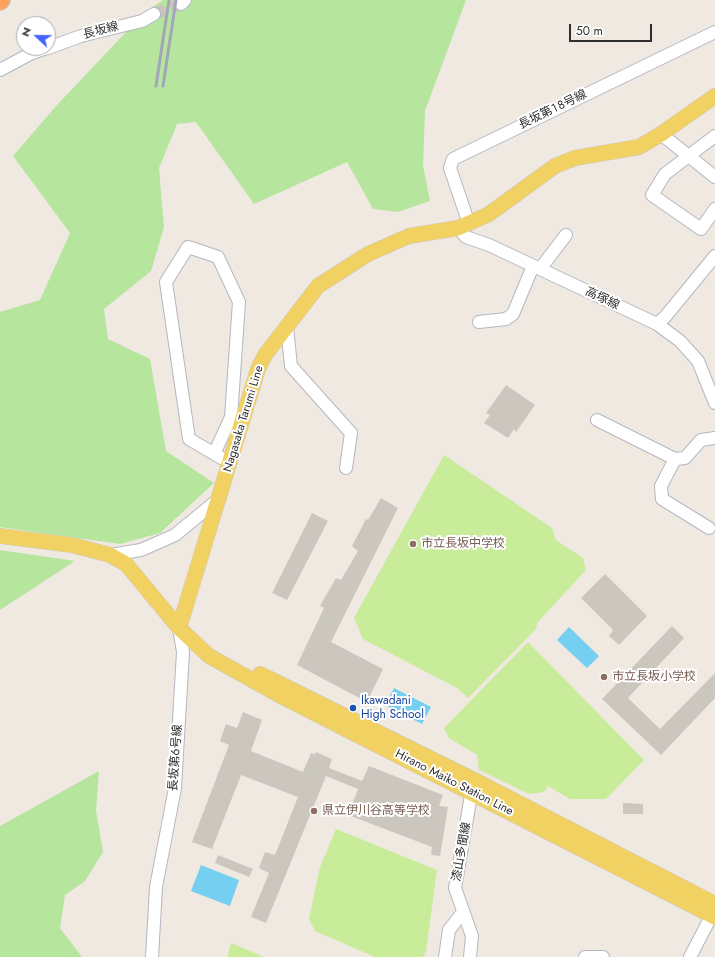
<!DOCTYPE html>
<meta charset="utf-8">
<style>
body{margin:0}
#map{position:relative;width:715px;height:957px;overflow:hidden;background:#efe9e1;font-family:Jost,sans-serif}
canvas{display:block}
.north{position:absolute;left:16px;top:16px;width:40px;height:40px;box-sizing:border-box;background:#fff;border:1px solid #ababab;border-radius:50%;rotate:292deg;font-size:11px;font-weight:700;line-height:16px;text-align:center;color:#2e2e2e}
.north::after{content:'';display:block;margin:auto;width:14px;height:18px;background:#4264fb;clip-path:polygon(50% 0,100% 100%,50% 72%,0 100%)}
.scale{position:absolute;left:569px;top:24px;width:83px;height:18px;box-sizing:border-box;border:2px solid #2e2e2e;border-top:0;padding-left:5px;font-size:12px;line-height:14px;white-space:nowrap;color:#2e2e2e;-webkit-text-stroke:3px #fff;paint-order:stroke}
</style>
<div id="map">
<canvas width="715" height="957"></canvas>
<div class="north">N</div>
<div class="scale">50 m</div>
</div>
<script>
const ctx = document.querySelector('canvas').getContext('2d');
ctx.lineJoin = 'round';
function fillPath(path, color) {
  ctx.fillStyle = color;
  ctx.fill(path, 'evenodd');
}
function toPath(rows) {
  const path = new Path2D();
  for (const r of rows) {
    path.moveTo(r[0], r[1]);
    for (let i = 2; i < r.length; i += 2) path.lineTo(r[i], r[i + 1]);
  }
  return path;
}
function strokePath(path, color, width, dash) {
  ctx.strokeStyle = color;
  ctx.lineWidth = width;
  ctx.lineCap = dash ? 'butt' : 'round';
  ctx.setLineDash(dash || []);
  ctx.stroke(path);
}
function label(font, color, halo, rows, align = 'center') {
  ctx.font = font + ' Jost,"Noto Sans JP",sans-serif';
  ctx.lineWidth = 4;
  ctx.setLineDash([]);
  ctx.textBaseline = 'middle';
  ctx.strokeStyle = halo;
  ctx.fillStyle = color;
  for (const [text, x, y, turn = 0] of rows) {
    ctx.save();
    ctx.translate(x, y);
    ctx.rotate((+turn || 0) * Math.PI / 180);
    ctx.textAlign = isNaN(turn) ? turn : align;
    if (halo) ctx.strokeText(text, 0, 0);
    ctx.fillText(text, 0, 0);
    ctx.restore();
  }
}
const green = toPath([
 [163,0,466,0,425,111,423,165,430,201,398,212,373,209,347,162,254,204,196,122,177,124,159,168,164,227,151,271,104,309,108,339,150,359,166,451,214,483,160,533,120,544,0,527,0,312,40,300,70,233,13,156,57,105,145,12],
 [0,550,75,561,0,610],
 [99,771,96,810,103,852,85,881,65,895,60,928,82,957,0,957,0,826]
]);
const pitch = toPath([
 [444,455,552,528,556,540,583,558,586,570,538,622,535,630,468,698,457,688,363,639,354,618],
 [528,642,644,760,606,799,570,799,548,786,544,792,529,794,479,770,477,755,449,738,444,728],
 [336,829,437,870,426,951,423,957,375,957,315,931,309,919,320,867],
 [231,943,264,957,227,957]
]);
const water = toPath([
 [569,627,599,656,587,668,557,640],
 [394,688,431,707,422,724,385,705],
 [201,865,239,880,230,906,191,891]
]);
const building = toPath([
 [506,385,535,405,516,432,514,429,508,438,484,423,490,415,486,413],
 [381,498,398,508,331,642,383,669,367,702,297,665,324,608,320,606,336,578,341,580,358,551,352,546,366,519,368,520],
 [312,513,328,521,287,600,272,593],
 [605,574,647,616,619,645,609,636,613,630,581,598],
 [672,626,684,638,628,698,660,729,715,673,715,698,661,755,602,699],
 [243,712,262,720,251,751,303,772,311,753,315,754,316,752,332,759,329,768,362,781,369,766,443,795,439,806,448,807,440,856,431,855,432,847,348,815,358,789,326,776,266,923,251,917,269,873,259,868,265,852,275,855,298,797,241,775,212,849,192,842,229,745,220,741,226,724,237,728],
 [623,803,643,804,643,814,623,814],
 [218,855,253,869,249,877,215,863]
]);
const minorTunnel = toPath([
 [154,14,181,4]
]);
const minor = toPath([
 [181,4,185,0],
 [48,48,81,36,142,21,154,14],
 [0,70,32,53,47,48],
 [661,134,715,177],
 [715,136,665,174,652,195,701,229,715,209],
 [469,224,450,168,453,159,715,32],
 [458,228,466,237,489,245,657,324,680,341,698,361,715,403],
 [540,269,566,235],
 [479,322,506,319,513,314,533,266],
 [657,324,665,317,715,256],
 [287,327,291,366,351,433,346,468],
 [597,420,675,459],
 [214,454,231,417,239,302,218,257,188,247,166,282,189,439,230,463],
 [709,528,662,499,661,486,675,459,685,458,701,440,715,438],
 [110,555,141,550,175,535,220,498],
 [152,957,156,887,175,788,183,652,179,628],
 [445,957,449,930,463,912],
 [470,957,472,936,455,888,473,784],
 [585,957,603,957],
 [690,957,715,909]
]);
const major = toPath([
 [0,536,72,545,110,555,126,564,179,628,209,656,279,695,715,917],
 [179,628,258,369,265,355,318,286,368,254,409,236,458,228,489,214,555,166,575,158,639,147,661,134,715,96],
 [260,674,474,780,715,904]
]);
const highway = toPath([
 [0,1,1,0]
]);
const rail = toPath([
 [156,86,169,0],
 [163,86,176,0]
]);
const markers = [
 [413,544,4,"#8d6e63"],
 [604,677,4,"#8d6e63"],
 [353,708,4,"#1a4fb4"],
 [314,811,4,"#8d6e63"]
];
const streetNames = [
 ["長坂線",101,31,-15],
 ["長坂第１８号線",553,110,-26],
 ["高塚線",602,299,25],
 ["Nagasaka Tarumi Line",244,419,-73],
 ["長坂第６号線",176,758,-86],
 ["Hirano Maiko Station Line",454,783,27],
 ["漆山多聞線",462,852,-80]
];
const educationNames = [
 ["市立長坂中学校",421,544],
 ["市立長坂小学校",612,677],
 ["県立伊川谷高等学校",322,811]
];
const transitNames = [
 ["Ikawadani",361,701],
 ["High School",361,715]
];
fillPath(green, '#b6e59e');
fillPath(pitch, '#c9ec9a');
fillPath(water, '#75cff0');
fillPath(building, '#cbc7bf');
strokePath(minorTunnel, '#c8c4bd', 12, [12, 6]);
strokePath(minor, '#b4b7c1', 14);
strokePath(major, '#c9c9c9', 16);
strokePath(highway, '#c9c9c9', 20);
strokePath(minor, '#fff', 12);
strokePath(major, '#f2d163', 15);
strokePath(highway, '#ffa35c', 18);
strokePath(rail, '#a3a6b8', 3);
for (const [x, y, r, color] of markers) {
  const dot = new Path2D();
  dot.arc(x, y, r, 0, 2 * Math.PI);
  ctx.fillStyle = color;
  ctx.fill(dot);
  strokePath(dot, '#fff', 1.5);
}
label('12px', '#2e2e2e', '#fff', streetNames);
label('12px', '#785e54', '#fff', educationNames, 'left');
label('12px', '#164399', '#fff', transitNames, 'left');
</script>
